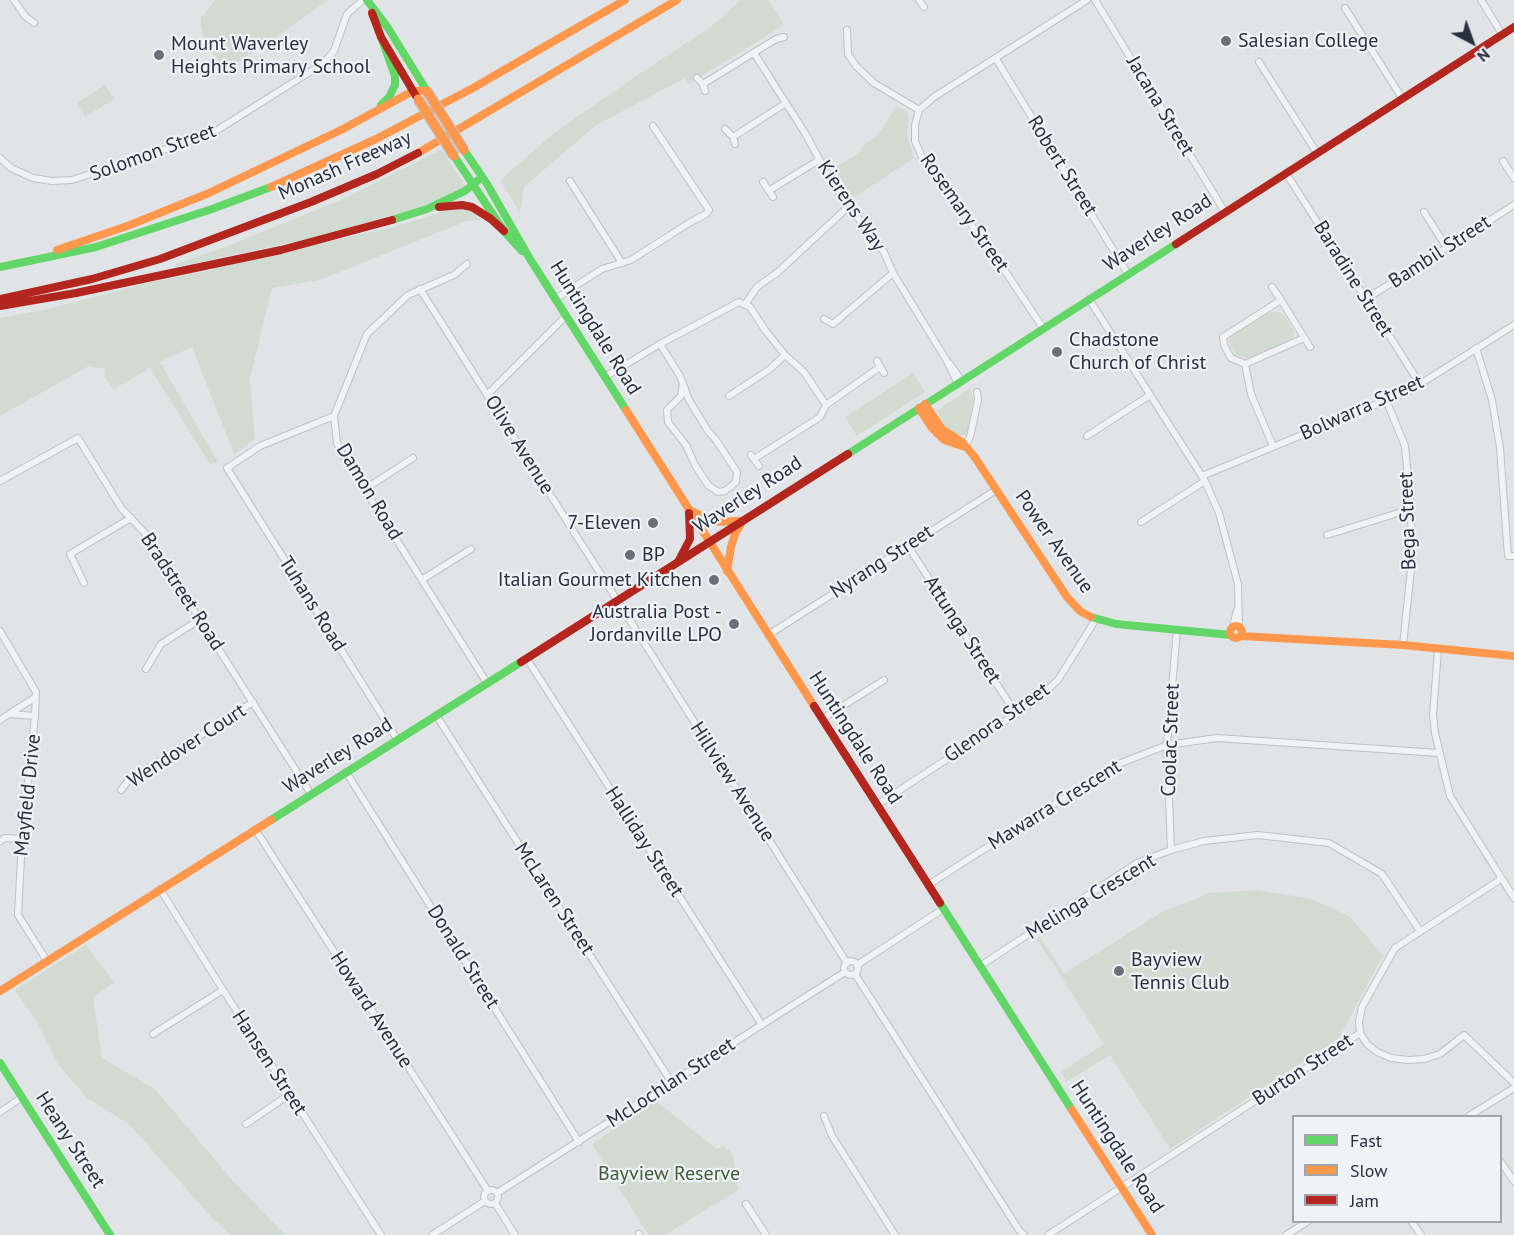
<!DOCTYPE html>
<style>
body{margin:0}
#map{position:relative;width:1514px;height:1235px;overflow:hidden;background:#e1e4e7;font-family:"PT Sans",sans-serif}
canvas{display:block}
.legend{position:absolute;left:1292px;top:1115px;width:210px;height:108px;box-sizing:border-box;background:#eff2f6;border:2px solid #9fa5ad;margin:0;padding:8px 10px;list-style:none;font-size:18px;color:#283140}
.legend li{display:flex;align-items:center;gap:12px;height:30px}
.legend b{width:30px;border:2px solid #9fa5ad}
.north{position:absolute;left:1442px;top:12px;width:60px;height:60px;-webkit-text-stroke:4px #eff2f6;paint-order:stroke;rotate:139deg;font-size:16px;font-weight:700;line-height:24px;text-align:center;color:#283140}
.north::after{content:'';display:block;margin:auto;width:21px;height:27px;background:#283140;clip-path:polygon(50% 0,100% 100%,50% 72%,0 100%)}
</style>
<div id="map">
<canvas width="1514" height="1235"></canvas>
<ul class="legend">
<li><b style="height:8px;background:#63d668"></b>Fast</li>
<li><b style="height:8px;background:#ff974d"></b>Slow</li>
<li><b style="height:8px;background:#b3261e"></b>Jam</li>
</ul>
<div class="north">N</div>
</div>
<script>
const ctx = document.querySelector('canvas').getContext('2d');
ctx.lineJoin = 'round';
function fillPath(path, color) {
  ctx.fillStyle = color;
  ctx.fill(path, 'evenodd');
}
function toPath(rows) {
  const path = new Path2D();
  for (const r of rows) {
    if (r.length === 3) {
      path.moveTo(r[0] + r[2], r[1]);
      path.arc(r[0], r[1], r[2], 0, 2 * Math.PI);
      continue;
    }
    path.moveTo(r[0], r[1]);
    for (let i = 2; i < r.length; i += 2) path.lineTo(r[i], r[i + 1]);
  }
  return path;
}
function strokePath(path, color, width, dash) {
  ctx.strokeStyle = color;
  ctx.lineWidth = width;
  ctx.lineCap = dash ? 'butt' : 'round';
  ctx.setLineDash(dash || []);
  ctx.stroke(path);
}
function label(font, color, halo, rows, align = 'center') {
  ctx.font = font + ' "PT Sans",sans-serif';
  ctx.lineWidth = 4.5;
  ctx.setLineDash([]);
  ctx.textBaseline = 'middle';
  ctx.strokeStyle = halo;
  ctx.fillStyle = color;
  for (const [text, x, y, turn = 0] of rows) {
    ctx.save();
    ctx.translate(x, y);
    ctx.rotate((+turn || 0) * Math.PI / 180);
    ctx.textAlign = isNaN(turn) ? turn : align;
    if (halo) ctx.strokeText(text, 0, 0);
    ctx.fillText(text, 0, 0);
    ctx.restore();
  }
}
const green = toPath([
 [215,0,329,0,236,64,226,67,220,64,205,40,201,28,201,18],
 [741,0,769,0,784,25,689,84,685,78,595,126,524,187,520,213,500,180,554,133,630,80,709,28],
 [105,85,114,99,85,117,77,103],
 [896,106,907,112,909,118,907,136,914,158,853,198,834,168,862,151,861,147,877,136],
 [442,149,465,186,451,195,411,210,321,236,177,267,176,264,225,247,343,199],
 [451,207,468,208,481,220,467,221,320,280,272,288,250,379,255,439,234,454,192,347,160,362,218,462,210,464,150,368,114,389,104,377,105,369,89,366,0,416,0,318,48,309,156,281,213,270,213,268,393,227,431,216],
 [1271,312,1279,312,1285,316,1294,332,1293,338,1250,359,1235,354,1228,341,1233,334],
 [913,373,925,392,857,436,845,417],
 [969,389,974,399,968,429,966,434,958,437,949,432,936,411],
 [1257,890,1312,899,1350,917,1383,955,1339,1038,1170,1149,1110,1055,1066,1082,1061,1072,1104,1044,1037,939,1040,937,1064,974,1160,913,1210,893],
 [86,945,114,982,93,998,102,1058,155,1089,232,1180,285,1235,231,1235,212,1218,130,1125,86,1097,58,1064,37,1022,15,990],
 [656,1101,717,1149,724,1145,733,1154,738,1190,665,1235,648,1235,592,1144]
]);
const street = toPath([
 [14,0,25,16,34,23],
 [919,0,924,7],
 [1095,0,1225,212],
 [1481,0,1502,34],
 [1345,8,1402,98],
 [847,30,848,54,856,66,874,83,919,110],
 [754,53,805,133,833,185,884,252,893,273,947,361,958,384],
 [996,59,1128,274],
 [1259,62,1317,153],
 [697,78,703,84,705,91],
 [703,84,776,39,784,37],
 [725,129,733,137,735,144],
 [733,137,786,103],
 [0,158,11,168,33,178,52,181,72,180,211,134,324,63,334,51,347,14,363,0],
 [1503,161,1514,178],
 [1286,173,1420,384],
 [570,181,622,263],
 [763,182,773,197],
 [770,190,819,160],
 [1424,212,1447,248],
 [467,264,454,275,408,295,367,334,334,416,337,443,341,452,487,683],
 [420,289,847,963],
 [555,299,602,269,631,260,689,223,706,214,709,210,653,126],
 [1089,299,1205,481,1219,513,1238,584,1239,627],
 [1366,299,1514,205],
 [1281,300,1310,347],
 [746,303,757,287,778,272,848,207],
 [824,319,833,324,893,273],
 [1043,328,1003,268,922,157,915,141,915,125,919,110,934,97,1087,0],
 [660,344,680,376,689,400,708,431,716,440,737,472,736,482,725,491,718,492,708,485,695,465,686,445,668,422,667,410,681,396,683,383],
 [1476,348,1492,400,1500,448,1508,556,1514,556],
 [877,361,884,373],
 [949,363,962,381],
 [1245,364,1231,358,1224,345,1223,337,1281,300,1272,287],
 [1245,364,1251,394,1273,446],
 [1245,364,1304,338],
 [605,377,660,344,739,302,750,307,765,330,785,355,804,372,826,405],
 [487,395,566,316],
 [729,396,770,369,785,355],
 [1386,400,1405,446,1411,509,1412,560,1403,645],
 [334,416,260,446,227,468,397,739],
 [1087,436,1150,395],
 [965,447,970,437,978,400,977,392],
 [751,455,759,466],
 [754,459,820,417,826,405,880,367],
 [1202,476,1409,391,1514,325],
 [0,481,78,438,122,509,144,532,311,794],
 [365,489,413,458],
 [1141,522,1205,481],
 [1327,535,1411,509],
 [908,546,1016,714],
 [423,579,471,549],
 [84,583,70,554,131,518],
 [1233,626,1237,610],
 [0,631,36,692,35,716,22,839,18,915,47,961],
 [768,635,996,490],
 [1438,650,1433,715,1435,733,1450,796,1514,898],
 [527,659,762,1025],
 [146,669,161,644,199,620],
 [436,715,672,1083],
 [35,716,9,714,36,697],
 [822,719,884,680],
 [0,720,9,714],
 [346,772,579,1142],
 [121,790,128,781,253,702],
 [877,805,1034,702,1058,680,1096,619],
 [255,829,488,1191],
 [0,841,5,838,22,839],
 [1171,850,1167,745,1177,630],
 [928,885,1116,765,1167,745,1217,738,1439,753],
 [160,889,223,990,381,1235],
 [851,968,7],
 [857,965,943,909],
 [980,966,1137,863,1171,850,1204,841,1258,835,1329,843,1382,874,1420,931],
 [855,974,1019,1230,1024,1235],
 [1360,1033,1367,1044,1377,1052,1391,1058,1408,1060,1424,1059,1440,1054,1464,1035,1514,1083],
 [153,1034,223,990],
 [0,1112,21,1098],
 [824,1116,832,1136,895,1235],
 [1469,1116,1514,1088],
 [246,1124,290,1094],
 [1500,1161,1514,1181],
 [491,1197,7],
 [497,1193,845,972],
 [495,1203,515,1235],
 [746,1204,766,1235],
 [1412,1222,1421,1235],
 [639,1234,639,1235],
 [432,1235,485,1201],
 [1048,1235,1360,1033,1359,1021,1362,1007,1395,948,1501,879],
 [1286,1235,1307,1222]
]);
const fast = toPath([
 [367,0,388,28,427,91],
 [381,37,395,76,395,85,389,97,381,105],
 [464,150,487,184,530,259,626,410],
 [454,156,504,231,522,251],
 [392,220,427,209,465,191,482,177],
 [0,267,96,247,212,209,271,187],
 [848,454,1176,244],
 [1091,617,1116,624,1231,635],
 [271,820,521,662],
 [940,903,1072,1110],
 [0,1063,110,1235]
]);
const slow = toPath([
 [418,153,677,0],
 [271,187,376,139,473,88,625,0],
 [57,250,130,225,209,193,343,129,413,91,427,91],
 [925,404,942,429,962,442,974,456,1067,597,1080,611,1091,617],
 [919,408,932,428,944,440,965,447],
 [626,410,814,706],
 [690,510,714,522,739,521],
 [727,571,731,547,735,534,742,522],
 [1236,632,6],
 [1241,636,1403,645,1514,656],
 [0,991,271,820],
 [1072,1110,1152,1235]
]);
const jam = toPath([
 [372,13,381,37,416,96],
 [439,207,462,205,472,207,491,219,504,231],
 [1176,244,1514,27],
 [0,299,92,279,160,259,311,202,377,174,418,153],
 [0,306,76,293,281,250,392,220],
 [679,560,690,539,689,513],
 [521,662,848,454],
 [814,706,940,903]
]);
const slowBridge = toPath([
 [427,91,464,150],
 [418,99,454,156]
]);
const markers = [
 [1226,41,6,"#69707a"],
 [159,55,6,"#69707a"],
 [1057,352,6,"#69707a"],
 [653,523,6,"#69707a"],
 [630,555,6,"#69707a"],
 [714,580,6,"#69707a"],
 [734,624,6,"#69707a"],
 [1119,971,6,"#69707a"]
];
const poiNames = [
 ["Salesian College",1238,41],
 ["Mount Waverley",171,44],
 ["Heights Primary School",171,67],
 ["Chadstone",1069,340],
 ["Church of Christ",1069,363],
 ["7-Eleven",641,523,"right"],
 ["BP",642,555],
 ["Italian Gourmet Kitchen",702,580,"right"],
 ["Australia Post -",722,612,"right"],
 ["Jordanville LPO",722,635,"right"],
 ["Bayview",1131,960],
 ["Tennis Club",1131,983]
];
const streetNames = [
 ["Jacana Street",1160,106,59],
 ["Solomon Street",153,153,-20],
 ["Monash Freeway",345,166,-24],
 ["Robert Street",1062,166,58],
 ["Kierens Way",851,206,56],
 ["Rosemary Street",964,213,55],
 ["Waverley Road",1158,233,-33],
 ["Bambil Street",1440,252,-33],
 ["Baradine Street",1353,279,58],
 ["Huntingdale Road",595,328,58],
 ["Bolwarra Street",1362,408,-24],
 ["Olive Avenue",519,445,58],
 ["Damon Road",369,492,59],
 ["Waverley Road",748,495,-33],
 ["Bega Street",1408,521,-92],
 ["Power Avenue",1054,542,55],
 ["Nyrang Street",882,562,-33],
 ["Bradstreet Road",182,592,57],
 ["Tuhans Road",312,604,58],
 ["Attunga Street",962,630,57],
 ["Glenora Street",997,723,-35],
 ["Huntingdale Road",855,738,57],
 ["Coolac Street",1171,740,-88],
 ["Wendover Court",187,746,-33],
 ["Waverley Road",338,756,-32],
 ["Hillview Avenue",732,782,57],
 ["Mayfield Drive",28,795,-84],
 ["Mawarra Crescent",1055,805,-32],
 ["Halliday Street",644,842,57],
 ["Melinga Crescent",1091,897,-31],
 ["McLaren Street",554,899,57],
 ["Donald Street",463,957,58],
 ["Howard Avenue",371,1010,57],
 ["Hansen Street",269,1063,57],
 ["Burton Street",1303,1070,-33],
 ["McLochlan Street",671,1083,-33],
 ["Heany Street",70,1140,57],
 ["Huntingdale Road",1117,1147,57]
];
const parkNames = [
 ["Bayview Reserve",669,1174]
];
fillPath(green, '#d2dbd2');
strokePath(street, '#bfc2c5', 8);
strokePath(street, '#f1f2f3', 6);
strokePath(fast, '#63d668', 8);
strokePath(slow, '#ff974d', 8);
strokePath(jam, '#b3261e', 8);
strokePath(slowBridge, '#bdc1c4', 11, []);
strokePath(slowBridge, '#ff974d', 9);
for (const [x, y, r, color] of markers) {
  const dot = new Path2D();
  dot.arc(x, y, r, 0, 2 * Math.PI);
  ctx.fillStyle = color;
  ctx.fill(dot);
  strokePath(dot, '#eff2f6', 2);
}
label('20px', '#283140', '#eff2f6', poiNames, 'left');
label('20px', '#283140', '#eff2f6', streetNames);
label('20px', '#3d5c35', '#eff2f6', parkNames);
</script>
